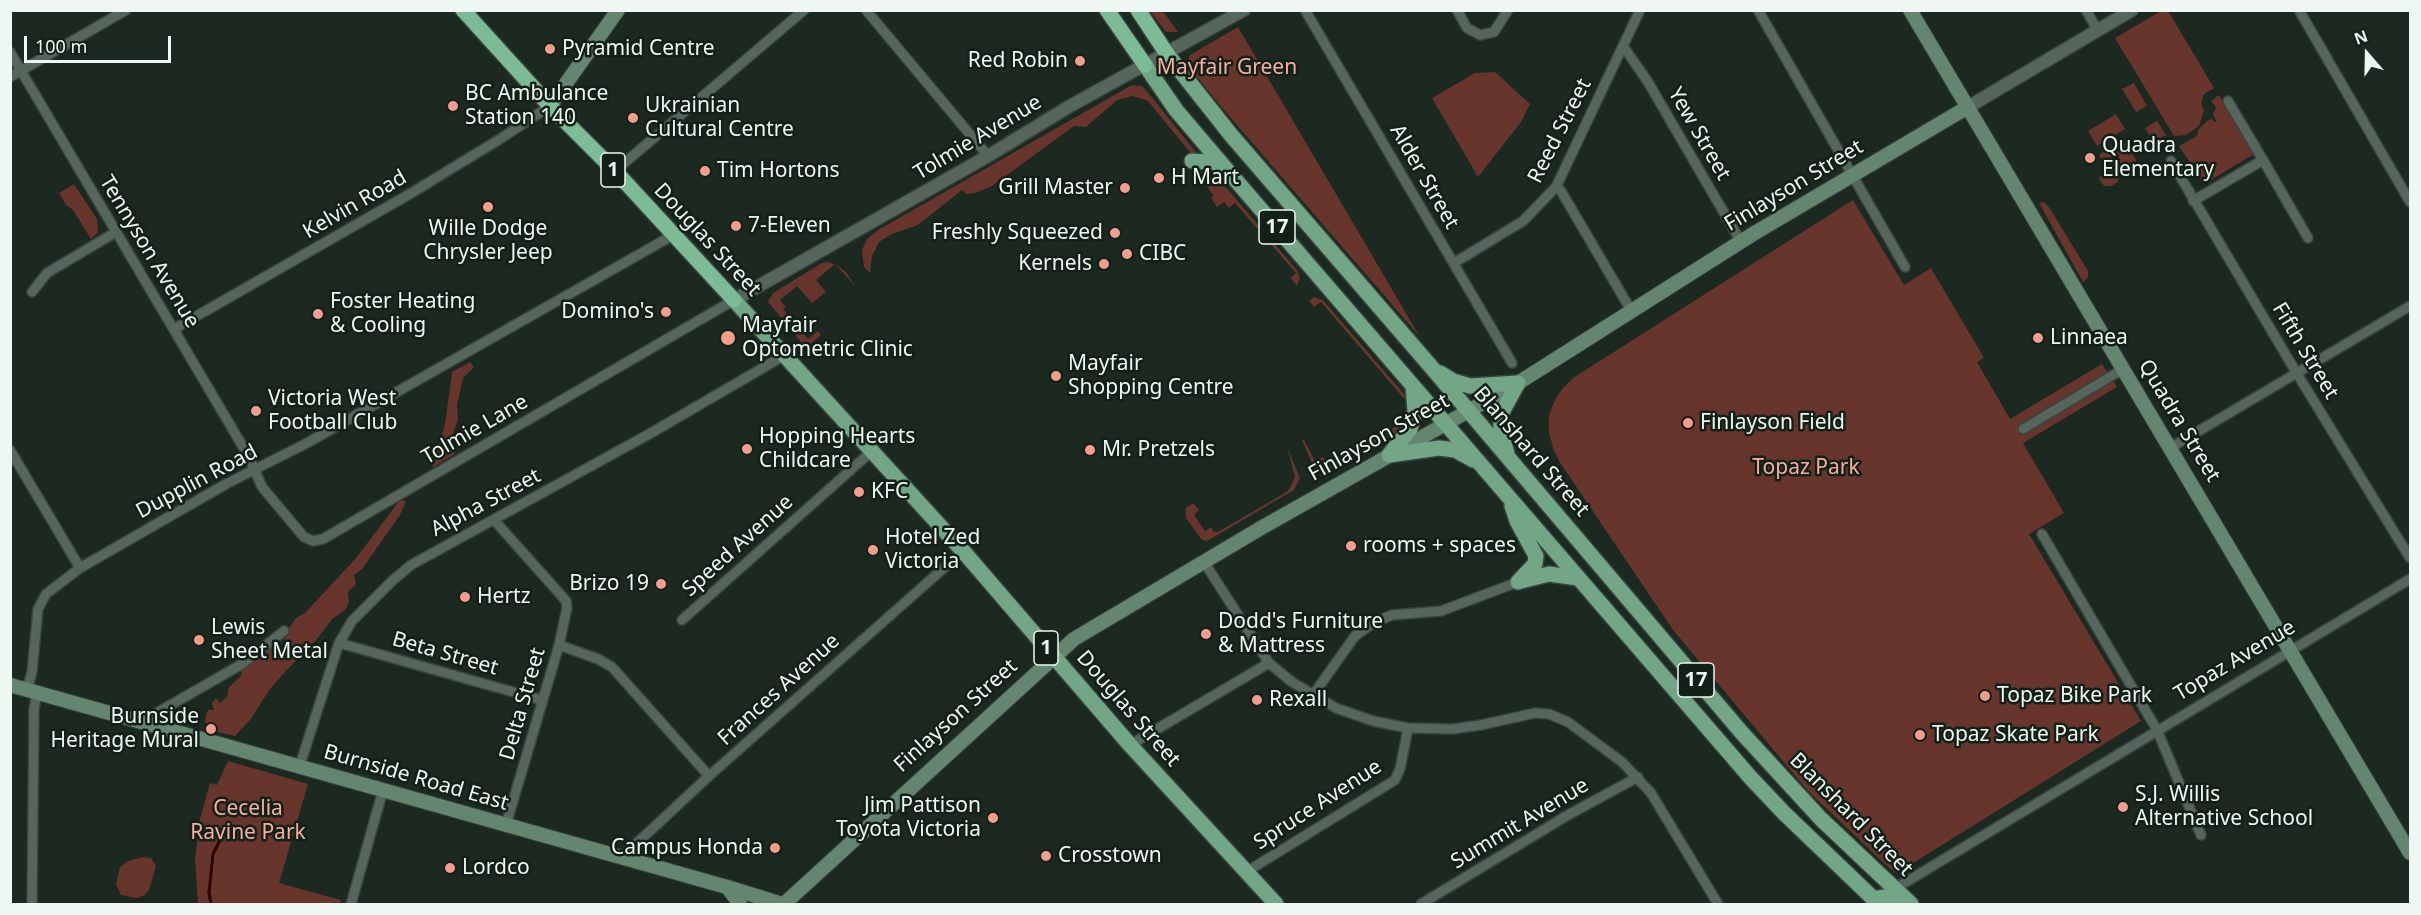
<!DOCTYPE html>
<style>
body{margin:0}
#map{position:relative;width:2421px;height:915px;overflow:hidden;background:#1b2920;font-family:"Noto Sans",sans-serif}
canvas{display:block}
.frame{position:absolute;inset:0;border:12px solid #eef7f1;pointer-events:none}
.north{position:absolute;left:2337px;top:24px;width:60px;height:60px;-webkit-text-stroke:4px #122017;paint-order:stroke;rotate:340deg;font-size:16px;font-weight:700;line-height:24px;text-align:center;color:#eef7f1}
.north::after{content:'';display:block;margin:auto;width:21px;height:27px;background:#eef7f1;clip-path:polygon(50% 0,100% 100%,50% 72%,0 100%)}
.scale{position:absolute;left:24px;top:36px;width:147px;height:27px;box-sizing:border-box;border:3px solid #eef7f1;border-top:0;padding-left:8px;font-size:18px;line-height:21px;white-space:nowrap;color:#eef7f1;-webkit-text-stroke:4px #122017;paint-order:stroke}
</style>
<div id="map">
<canvas width="2421" height="915"></canvas>
<div class="frame"></div>
<div class="north">N</div>
<div class="scale">100 m</div>
</div>
<script>
const ctx = document.querySelector('canvas').getContext('2d');
ctx.lineJoin = 'round';
function fillPath(path, color) {
  ctx.fillStyle = color;
  ctx.fill(path, 'evenodd');
}
function toPath(rows) {
  const path = new Path2D();
  for (const r of rows) {
    path.moveTo(r[0], r[1]);
    for (let i = 2; i < r.length; i += 2) path.lineTo(r[i], r[i + 1]);
  }
  return path;
}
function strokePath(path, color, width, dash) {
  ctx.strokeStyle = color;
  ctx.lineWidth = width;
  ctx.lineCap = dash ? 'butt' : 'round';
  ctx.setLineDash(dash || []);
  ctx.stroke(path);
}
function label(font, color, halo, rows, align = 'center') {
  ctx.font = font + ' "Noto Sans",sans-serif';
  ctx.lineWidth = 5;
  ctx.setLineDash([]);
  ctx.textBaseline = 'middle';
  ctx.strokeStyle = halo;
  ctx.fillStyle = color;
  for (const [text, x, y, turn = 0] of rows) {
    ctx.save();
    ctx.translate(x, y);
    ctx.rotate((+turn || 0) * Math.PI / 180);
    ctx.textAlign = isNaN(turn) ? turn : align;
    if (halo) ctx.strokeText(text, 0, 0);
    ctx.fillText(text, 0, 0);
    ctx.restore();
  }
}
const green = toPath([
 [1150,11,1163,11,1178,32,1166,32],
 [2161,11,2168,11,2214,88,2204,94,2201,103,2204,111,2199,126,2186,135,2174,136,2115,38],
 [1238,27,1420,337,1224,110,1190,68,1188,61,1190,55],
 [1495,72,1530,104,1521,122,1478,177,1432,98,1475,73],
 [2134,83,2147,106,2136,112,2122,89],
 [1132,85,1142,86,1145,89,1200,157,1193,156,1148,101,1133,96,1117,100,1086,127,1074,126,992,186,976,193,966,194,962,190,918,225,892,234,879,242,872,256,870,273,864,267,862,250,867,239,878,230],
 [2219,95,2254,154,2204,184,2179,146,2197,136,2198,130,2207,121,2211,119,2217,123,2213,114,2216,107,2211,101],
 [2116,114,2125,129,2097,146,2088,131],
 [2157,121,2166,135,2154,142,2145,128],
 [2123,139,2136,160,2135,163,2119,172,2118,182,2111,186,2104,186,2099,179,2103,172,2108,169,2099,155],
 [1204,171,1217,177,1297,270,1300,278,1297,286,1291,278,1296,273,1235,203,1229,208,1224,202,1217,207,1211,198,1214,196,1196,173],
 [74,184,97,219,98,232,91,239,73,210,66,205,59,193],
 [1853,200,1904,285,1931,268,1984,358,1977,362,2010,419,2102,364,2117,387,2023,443,2064,513,2029,534,2141,721,1902,870,1896,872,1890,869,1808,791,1673,630,1559,461,1553,448,1549,432,1549,416,1554,402,1562,389,1573,378],
 [2044,202,2049,207,2088,271,2088,277,2083,282,2039,203],
 [827,262,835,264,846,272,855,286,835,264,816,280,826,292,812,303,797,286,780,300,786,307,783,309,808,339,818,331,821,335,806,348,768,302,773,293,822,263],
 [1314,297,1323,300,1404,394,1406,401,1321,302,1314,307,1309,301],
 [470,362,474,367,463,378,457,405,458,419,450,443,455,454,432,468,445,424,452,372],
 [1405,421,1406,426,1400,431,1324,474,1315,470,1302,440,1304,440,1315,461,1323,457,1329,466],
 [1287,447,1300,478,1294,490,1207,541,1202,540,1186,518,1186,508,1193,503,1199,510,1194,515,1205,531,1211,527,1214,532,1218,532,1288,491,1295,477],
 [400,500,406,501,400,515,362,569,354,575,356,584,348,592,349,602,345,610,332,619,317,639,285,672,270,689,250,720,235,736,213,731,205,722,206,716,208,710,214,710,212,703,216,698,220,703,227,697,229,687,241,676,242,669,250,665,271,645,276,645,279,653,289,647,285,640,285,634,296,618,305,613,356,558],
 [228,761,308,784,279,883,341,900,340,904,198,904,195,859,200,819,210,783,217,785],
 [143,857,151,858,156,866,149,890,145,895,137,898,121,895,116,884,120,867,128,861]
]);
const stream = toPath([
 [211,904,209,893,213,854,220,840]
]);
const minor = toPath([
 [866,10,988,156],
 [1305,10,1512,363],
 [1457,10,1467,28,1480,35,1494,32,1508,10],
 [1758,10,1905,267],
 [2086,10,2098,31],
 [2299,10,2410,202],
 [1623,46,1648,82,1741,242],
 [10,52,249,457,262,487,304,537,313,541,323,539,734,300],
 [10,77,126,10],
 [2263,160,2308,238],
 [2171,161,2296,372,2410,558],
 [615,171,804,10],
 [1556,187,1561,191,1632,312],
 [2193,201,2263,160,2228,101],
 [1454,263,1523,221,1556,187,1640,10],
 [32,292,47,273,116,232],
 [174,329,408,195,500,139,550,106],
 [2023,429,2123,369],
 [2170,448,2410,306],
 [10,450,80,568],
 [494,520,560,594,566,601,567,608,559,645,506,825],
 [2042,534,2157,730,2201,835],
 [1204,562,1269,663,1292,682,1336,708,1373,721,1408,728,1452,729,1481,725,1535,713,1549,714,1568,722,1622,762,1651,793,1718,904],
 [682,620,872,451],
 [339,643,542,700],
 [559,645,598,659,612,667,709,776],
 [27,690,32,672,38,609,46,594,80,568,226,484,307,443,675,234],
 [1313,695,1355,636,1373,623,1392,615,1441,611,1518,582],
 [141,722,242,664,284,631],
 [1130,745,1269,663],
 [299,768,339,643,352,621,392,581,411,565,651,433,785,355],
 [622,857,709,776,963,551],
 [1246,872,1395,780,1400,769,1408,728],
 [1896,888,2410,579],
 [32,904,34,709,37,693],
 [351,904,383,790],
 [1421,904,1568,815,1638,777]
]);
const tertiary = toPath([
 [1968,107,2132,10],
 [734,300,988,156,1070,106,1244,10]
]);
const secondary = toPath([
 [1910,10,2410,853],
 [550,106,618,10],
 [10,685,727,887,782,904],
 [727,887,740,904],
 [784,904,1074,639,1261,528,1518,383,1753,234,1968,107]
]);
const primary = toPath([
 [1167,54,1231,135,1433,369,1742,733,1821,819,1911,904],
 [1145,65,1176,110,1221,163,1750,777,1784,813,1879,904],
 [1192,161,1221,163],
 [734,300,963,551,1130,745,1276,904],
 [1440,373,1453,381,1470,386,1518,383],
 [1507,453,1501,434,1501,414,1518,383],
 [1389,455,1439,448,1455,450,1473,460],
 [1389,455,1410,429,1415,411,1413,386],
 [1512,506,1517,521,1536,556,1535,564,1518,582],
 [1521,581,1549,574,1578,578],
 [1873,899,1883,897,1895,904]
]);
const trunk = toPath([
 [463,10,550,106,615,171,734,300],
 [1107,10,1145,65],
 [1138,10,1167,54]
]);
const markers = [
 [550,49,6,"#f49d8c"],
 [1080,61,6,"#f49d8c"],
 [453,106,6,"#f49d8c"],
 [633,118,6,"#f49d8c"],
 [2090,158,6,"#f49d8c"],
 [705,171,6,"#f49d8c"],
 [1159,178,6,"#f49d8c"],
 [1125,188,6,"#f49d8c"],
 [488,207,6,"#f49d8c"],
 [736,226,6,"#f49d8c"],
 [1115,233,6,"#f49d8c"],
 [1127,254,6,"#f49d8c"],
 [1104,264,6,"#f49d8c"],
 [666,312,6,"#f49d8c"],
 [318,314,6,"#f49d8c"],
 [728,338,8,"#f49d8c"],
 [2038,338,6,"#f49d8c"],
 [1056,376,6,"#f49d8c"],
 [256,411,6,"#f49d8c"],
 [1688,423,6,"#f49d8c"],
 [747,449,6,"#f49d8c"],
 [1090,450,6,"#f49d8c"],
 [859,492,6,"#f49d8c"],
 [1351,546,6,"#f49d8c"],
 [873,550,6,"#f49d8c"],
 [661,584,6,"#f49d8c"],
 [465,597,6,"#f49d8c"],
 [1206,634,6,"#f49d8c"],
 [199,640,6,"#f49d8c"],
 [1985,696,6,"#f49d8c"],
 [1257,700,6,"#f49d8c"],
 [211,729,6,"#f49d8c"],
 [1920,735,6,"#f49d8c"],
 [2123,807,6,"#f49d8c"],
 [993,818,6,"#f49d8c"],
 [775,848,6,"#f49d8c"],
 [1046,856,6,"#f49d8c"],
 [450,868,6,"#f49d8c"]
];
const shields = [
 [613,170,24],
 [1277,227,36],
 [1046,648,24],
 [1696,680,36]
];
const shieldNames = [
 ["1",613,170],
 ["17",1277,227],
 ["1",1046,648],
 ["17",1696,680]
];
const poiNames = [
 ["Pyramid Centre",562,49],
 ["Red Robin",1068,61,"right"],
 ["BC Ambulance",465,94],
 ["Station 140",465,118],
 ["Ukrainian",645,106],
 ["Cultural Centre",645,130],
 ["Quadra",2102,146],
 ["Elementary",2102,170],
 ["Tim Hortons",717,171],
 ["H Mart",1171,178],
 ["Grill Master",1113,188,"right"],
 ["7-Eleven",748,226],
 ["Wille Dodge",488,229,"center"],
 ["Chrysler Jeep",488,253,"center"],
 ["Freshly Squeezed",1103,233,"right"],
 ["CIBC",1139,254],
 ["Kernels",1092,264,"right"],
 ["Foster Heating",330,302],
 ["& Cooling",330,326],
 ["Domino's",654,312,"right"],
 ["Mayfair",742,326],
 ["Optometric Clinic",742,350],
 ["Linnaea",2050,338],
 ["Mayfair",1068,364],
 ["Shopping Centre",1068,388],
 ["Victoria West",268,399],
 ["Football Club",268,423],
 ["Finlayson Field",1700,423],
 ["Hopping Hearts",759,437],
 ["Childcare",759,461],
 ["Mr. Pretzels",1102,450],
 ["KFC",871,492],
 ["Hotel Zed",885,538],
 ["Victoria",885,562],
 ["rooms + spaces",1363,546],
 ["Brizo 19",649,584,"right"],
 ["Hertz",477,597],
 ["Dodd's Furniture",1218,622],
 ["& Mattress",1218,646],
 ["Lewis",211,628],
 ["Sheet Metal",211,652],
 ["Topaz Bike Park",1997,696],
 ["Rexall",1269,700],
 ["Burnside",199,717,"right"],
 ["Heritage Mural",199,741,"right"],
 ["Topaz Skate Park",1932,735],
 ["S.J. Willis",2135,795],
 ["Alternative School",2135,819],
 ["Jim Pattison",981,806,"right"],
 ["Toyota Victoria",981,830,"right"],
 ["Campus Honda",763,848,"right"],
 ["Crosstown",1058,856],
 ["Lordco",462,868]
];
const parkNames = [
 ["Mayfair Green",1227,68],
 ["Topaz Park",1806,468],
 ["Cecelia",248,809],
 ["Ravine Park",248,833]
];
const streetNames = [
 ["Reed Street",1560,131,-63],
 ["Yew Street",1699,134,60],
 ["Tolmie Avenue",978,138,-31],
 ["Alder Street",1424,177,60],
 ["Finlayson Street",1794,186,-31],
 ["Kelvin Road",355,205,-30],
 ["Douglas Street",707,240,47],
 ["Tennyson Avenue",149,252,59],
 ["Fifth Street",2305,351,59],
 ["Quadra Street",2179,421,59],
 ["Tolmie Lane",475,430,-30],
 ["Finlayson Street",1379,438,-29],
 ["Blanshard Street",1531,452,49],
 ["Dupplin Road",197,482,-28],
 ["Alpha Street",486,503,-28],
 ["Speed Avenue",738,546,-42],
 ["Beta Street",445,654,16],
 ["Topaz Avenue",2235,661,-31],
 ["Frances Avenue",779,690,-42],
 ["Delta Street",523,704,-74],
 ["Douglas Street",1128,709,49],
 ["Finlayson Street",956,716,-42],
 ["Burnside Road East",416,778,16],
 ["Spruce Avenue",1318,805,-33],
 ["Blanshard Street",1851,815,45],
 ["Summit Avenue",1520,824,-31]
];
fillPath(green, '#67352c');
strokePath(stream, '#2a0100', 3);
strokePath(minor, '#38443d', 12);
strokePath(tertiary, '#38443d', 15);
strokePath(secondary, '#38443d', 16);
strokePath(primary, '#38443d', 18);
strokePath(trunk, '#38443d', 18);
strokePath(minor, '#56665c', 9);
strokePath(tertiary, '#56665c', 12);
strokePath(secondary, '#648671', 14);
strokePath(primary, '#73a687', 15);
strokePath(trunk, '#7cbb95', 15);
for (const [x, y, r, color] of markers) {
  const dot = new Path2D();
  dot.arc(x, y, r, 0, 2 * Math.PI);
  ctx.fillStyle = color;
  ctx.fill(dot);
  strokePath(dot, '#122017', 2);
}
for (const [x, y, w] of shields) {
  const box = new Path2D();
  box.roundRect(x - w / 2, y - 17, w, 34, 4.5);
  ctx.fillStyle = '#122017';
  ctx.fill(box);
  strokePath(box, '#eef7f1', 1.5);
}
label('bold 20px', '#eef7f1', null, shieldNames);
label('21px', '#eef7f1', '#122017', poiNames, 'left');
label('21px', '#f7aea0', '#122017', parkNames);
label('21px', '#eef7f1', '#122017', streetNames);
</script>
